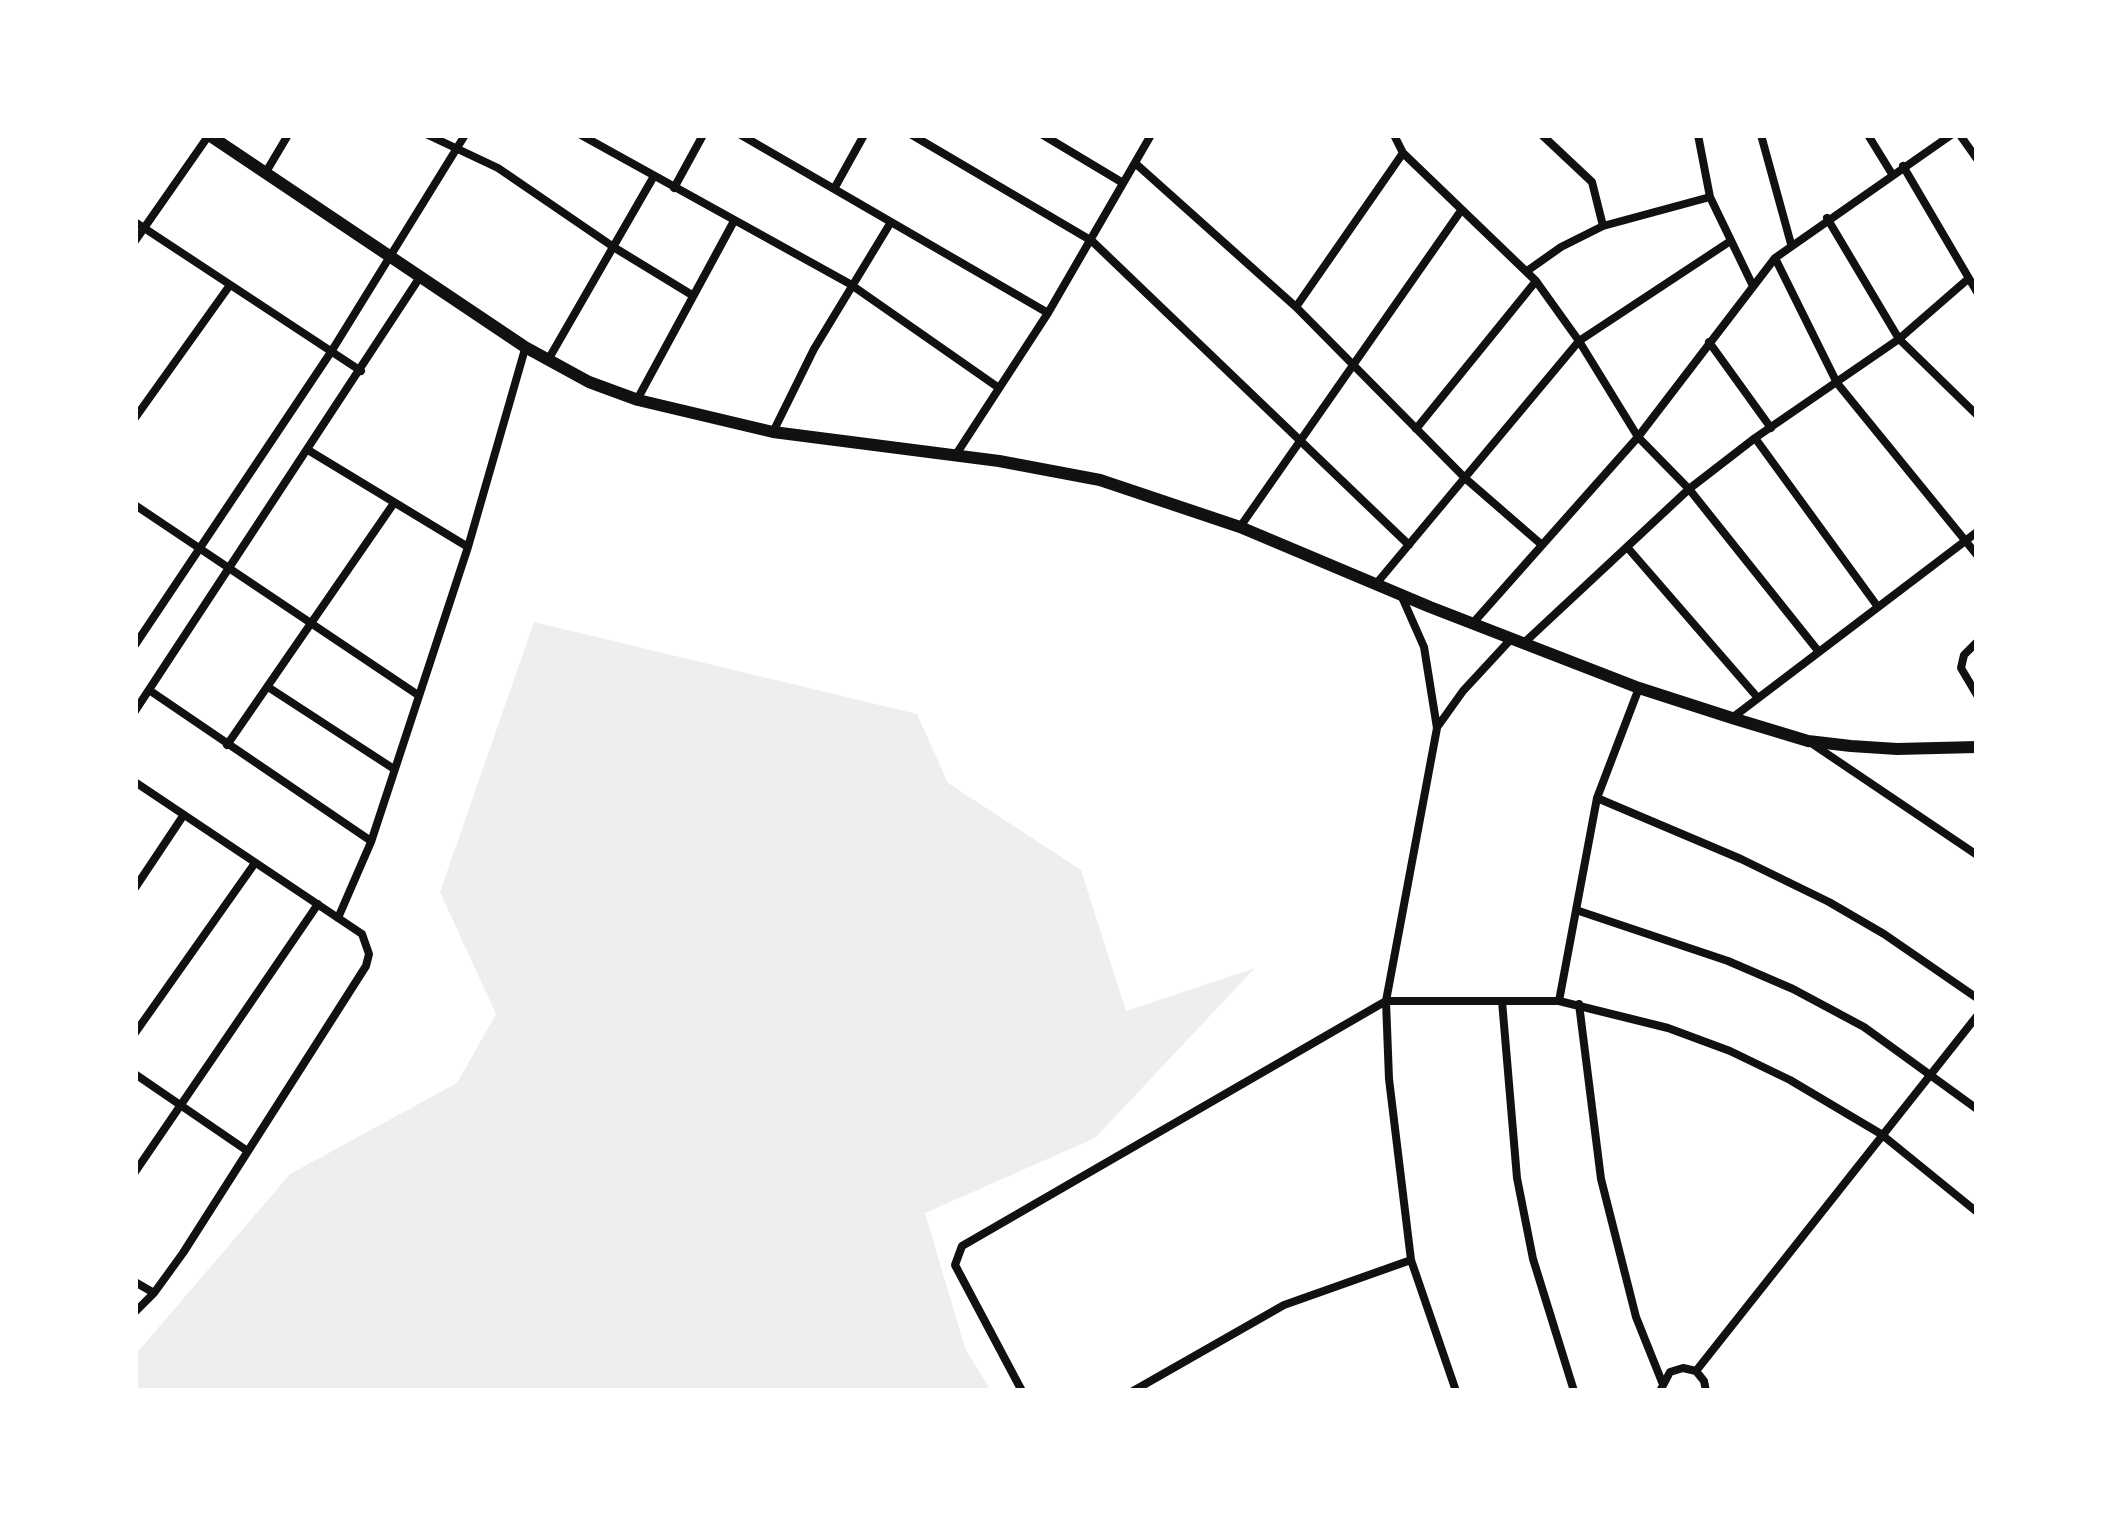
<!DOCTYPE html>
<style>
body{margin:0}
#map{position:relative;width:2112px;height:1526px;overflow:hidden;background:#fff;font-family:Karla,sans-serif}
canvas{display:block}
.frame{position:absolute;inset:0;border:138px solid #fff;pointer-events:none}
</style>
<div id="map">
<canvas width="2112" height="1526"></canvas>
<div class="frame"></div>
</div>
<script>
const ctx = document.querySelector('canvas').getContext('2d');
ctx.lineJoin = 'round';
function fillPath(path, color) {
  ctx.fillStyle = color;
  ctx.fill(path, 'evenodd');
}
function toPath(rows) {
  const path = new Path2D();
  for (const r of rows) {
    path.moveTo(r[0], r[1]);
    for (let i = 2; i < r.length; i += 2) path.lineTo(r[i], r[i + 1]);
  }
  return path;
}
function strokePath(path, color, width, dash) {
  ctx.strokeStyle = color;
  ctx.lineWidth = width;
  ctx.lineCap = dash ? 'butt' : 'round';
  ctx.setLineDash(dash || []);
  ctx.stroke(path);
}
const green = toPath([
 [534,622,917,714,948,783,1081,870,1126,1011,1255,968,1095,1138,925,1213,965,1348,991,1391,135,1391,135,1355,290,1174,457,1083,496,1014,440,892]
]);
const minor = toPath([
 [428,135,498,168,615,248,692,295],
 [581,135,850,284,999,388],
 [741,135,1048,313],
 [912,135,1092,241,1409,545],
 [1043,135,1123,183],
 [1394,135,1403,153,1536,281,1579,341,1638,437,1689,489,1819,652],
 [1542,135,1592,182,1603,226],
 [1698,135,1710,197,1752,284],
 [1761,135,1791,244],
 [1868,135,1892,174],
 [1960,135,1977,159],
 [1135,163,1296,307,1466,479,1542,545],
 [1903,166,1977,292],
 [266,172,288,135],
 [674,188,703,135],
 [834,189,864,135],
 [1827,218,1899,339,1977,415],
 [135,222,361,371],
 [135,241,209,135],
 [1775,258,1837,383,1977,555],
 [1527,271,1561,247,1603,226,1710,197],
 [1296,307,1403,153],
 [1709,342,1771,428],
 [548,360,654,176],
 [638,398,734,221],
 [135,418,230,285],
 [1416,429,1536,281],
 [773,432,814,349,891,222],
 [1755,438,1878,607],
 [308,450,468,547],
 [955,456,1048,313,1151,135],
 [135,505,418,695],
 [1240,527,1460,212],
 [1627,547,1758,698],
 [1376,584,1579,341,1729,242],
 [1401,595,1424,647,1437,728,1386,1001,1389,1079,1411,1260,1456,1391],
 [1473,623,1638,437,1775,258,1951,135],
 [1525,642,1689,489,1755,438,1899,339,1968,279],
 [1977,642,1964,655,1961,668,1977,695],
 [135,645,331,352,465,135],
 [268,687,394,769],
 [149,690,371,841],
 [135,711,420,277],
 [1732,718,1977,532],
 [1438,726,1463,691,1512,638],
 [227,745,394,503],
 [1814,745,1977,855],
 [135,782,362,934,369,954,366,966,183,1253,154,1293,135,1282],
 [1597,798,1741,859,1829,902,1884,934,1977,998],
 [135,888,183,816],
 [1576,910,1728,961,1793,989,1864,1027,1977,1109],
 [338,918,371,842,468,547,525,349],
 [1502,1001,1517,1178,1533,1259,1574,1391],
 [1559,1001,1597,798,1639,688],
 [1579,1004,1601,1179,1636,1317,1662,1382],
 [135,1033,255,863],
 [135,1074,246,1150],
 [135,1172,318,904],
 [135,1312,154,1293],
 [1696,1371,1977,1016],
 [1022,1391,955,1265,962,1246,1386,1001,1559,1001,1668,1028,1730,1051,1790,1080,1881,1134,1977,1212],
 [1133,1391,1284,1305,1411,1260],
 [1660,1391,1670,1372,1683,1368,1696,1371,1704,1381,1706,1391]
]);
const secondary = toPath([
 [209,135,525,347,589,382,638,400,773,432,999,461,1100,480,1240,527,1430,607,1639,688,1732,718,1808,741,1851,746,1897,749,1977,747]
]);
fillPath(green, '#eee');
strokePath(minor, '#111', 8);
strokePath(secondary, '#111', 12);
</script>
